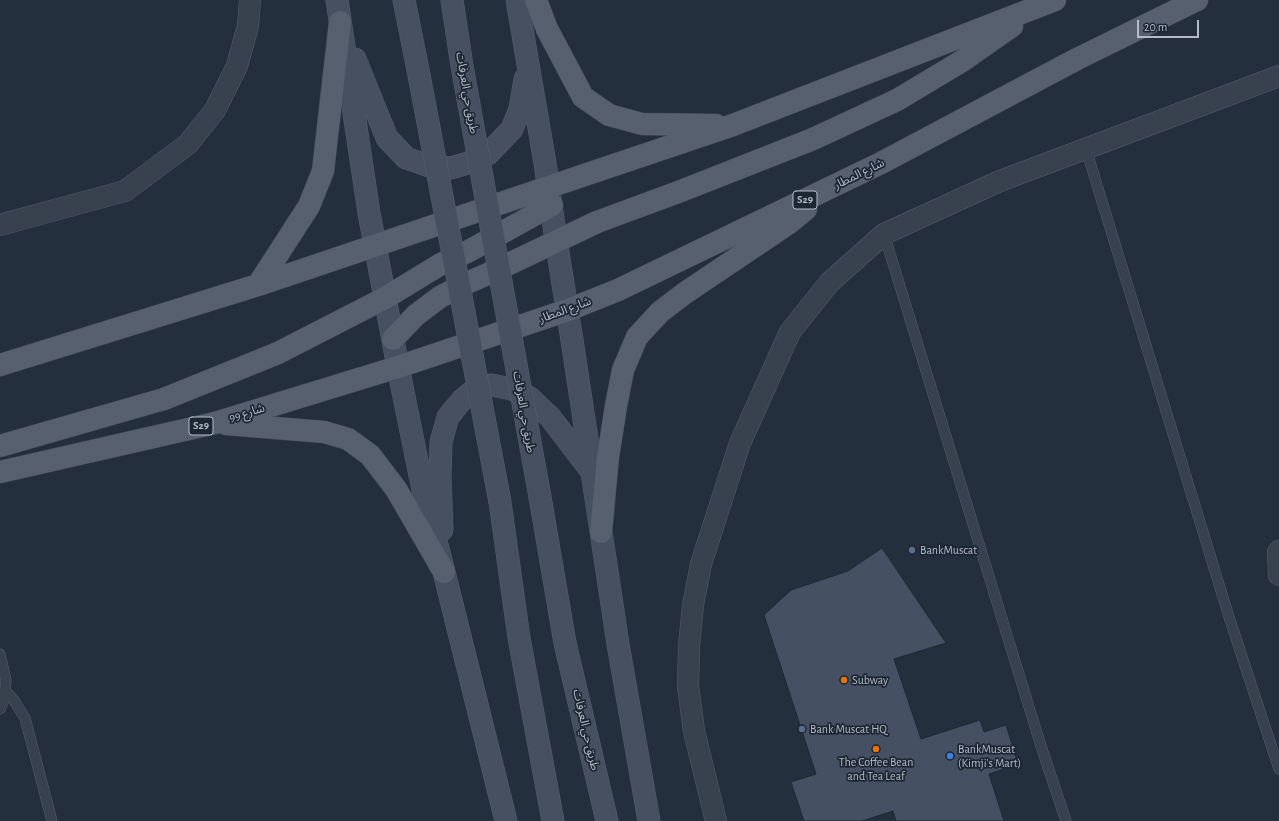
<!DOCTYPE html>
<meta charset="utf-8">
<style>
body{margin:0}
#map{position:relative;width:1279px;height:821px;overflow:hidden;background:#242f3e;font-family:"Alegreya Sans",sans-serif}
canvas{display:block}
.scale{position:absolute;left:1137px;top:20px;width:62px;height:18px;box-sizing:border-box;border:2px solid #b4bcc9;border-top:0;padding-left:5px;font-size:12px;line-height:14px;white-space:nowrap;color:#b4bcc9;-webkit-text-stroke:3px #1d2633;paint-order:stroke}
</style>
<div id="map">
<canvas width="1279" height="821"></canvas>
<div class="scale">20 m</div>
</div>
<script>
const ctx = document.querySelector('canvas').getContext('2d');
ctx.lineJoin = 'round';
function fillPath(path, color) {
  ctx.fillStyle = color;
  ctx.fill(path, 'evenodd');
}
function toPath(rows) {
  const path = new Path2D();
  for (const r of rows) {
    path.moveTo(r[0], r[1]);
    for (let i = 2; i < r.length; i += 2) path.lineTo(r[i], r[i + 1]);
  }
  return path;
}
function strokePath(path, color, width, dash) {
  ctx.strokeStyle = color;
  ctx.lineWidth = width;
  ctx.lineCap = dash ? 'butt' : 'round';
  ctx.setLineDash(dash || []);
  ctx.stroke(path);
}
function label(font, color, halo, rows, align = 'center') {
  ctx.font = font + ' "Alegreya Sans","Noto Sans Arabic",sans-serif';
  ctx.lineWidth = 3.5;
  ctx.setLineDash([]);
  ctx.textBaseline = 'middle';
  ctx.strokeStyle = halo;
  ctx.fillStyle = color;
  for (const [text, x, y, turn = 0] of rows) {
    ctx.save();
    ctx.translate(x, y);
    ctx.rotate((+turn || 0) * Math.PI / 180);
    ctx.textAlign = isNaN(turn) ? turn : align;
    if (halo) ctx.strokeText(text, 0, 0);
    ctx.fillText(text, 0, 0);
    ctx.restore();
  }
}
const building = toPath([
 [882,548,946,643,894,659,921,739,980,720,984,732,1006,725,1018,764,989,774,1004,821,896,821,893,811,862,821,804,821,791,782,816,774,764,615,791,590,848,571,882,548]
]);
const lane = toPath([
 [1086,149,1229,617,1279,769],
 [884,234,1041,746,1066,821],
 [0,654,6,680,5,691,3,702,0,709],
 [5,691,13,699,25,718,52,821]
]);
const street = toPath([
 [0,225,125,191,188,144,215,110,237,66,248,26,250,0],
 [1279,551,1278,552,1279,575],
 [716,821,694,731,688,686,689,646,693,605,701,564,740,443,790,332,830,282,884,234,1000,181,1279,76]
]);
const secondary = toPath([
 [337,0,369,213,398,367,424,495,444,572,506,821],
 [404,0,419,75],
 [452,0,462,66],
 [517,0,545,163,556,240,572,340,618,644,649,821],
 [355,59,387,138,406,158,429,166,451,168,471,162,488,154,512,129,520,109,525,79],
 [540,497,565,643,607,821],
 [500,502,519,638,553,821],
 [442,530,440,476,441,442,448,417,462,400,472,392,491,385,512,389,530,398,550,417,592,472]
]);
const primary = toPath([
 [536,0,547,29,583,97,609,115,642,124,716,125],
 [258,285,309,206,323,171,340,22],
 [393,339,416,315,440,297,467,283,490,273,597,222,681,191,813,139,897,100,962,61,1012,26],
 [0,365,258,285,733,125,1055,0],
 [226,424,324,432,348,439,370,455,396,489,444,572],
 [0,446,164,399,278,353,385,298,441,264,467,252,552,205],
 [0,472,215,423,398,367,568,310,618,290,881,163,1077,59,1197,0],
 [601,532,608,457,616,406,623,370,637,337,660,312,685,293,789,223,806,209]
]);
const secondaryBridge = toPath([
 [462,66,540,497],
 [419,75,500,502]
]);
const markers = [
 [912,550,4,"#5c6f8a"],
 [844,680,4,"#e8710a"],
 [802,729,4,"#5c6f8a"],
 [876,749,4,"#e8710a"],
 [950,756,4,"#3f7fe0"]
];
const shields = [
 [805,200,24],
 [201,426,24]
];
const shieldNames = [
 ["S29",805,200],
 ["S29",201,426]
];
const streetNames = [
 ["طريق حي العرفات",467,93,80],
 ["شارع المطار",859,174,-26],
 ["شارع المطار",565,310,-20],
 ["طريق حي العرفات",524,412,80],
 ["99 شارع",247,413,-17],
 ["طريق حي العرفات",586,730,77]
];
const poiNames = [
 ["BankMuscat",920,550],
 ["Subway",852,680],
 ["Bank Muscat HQ",810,729],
 ["BankMuscat",958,749],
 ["(Kimji's Mart)",958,763],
 ["The Coffee Bean",876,762,"center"],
 ["and Tea Leaf",876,776,"center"]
];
fillPath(building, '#455162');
strokePath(building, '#1f2835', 1);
strokePath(lane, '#565f6c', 11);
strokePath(street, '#565f6c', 22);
strokePath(secondary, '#565f6c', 23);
strokePath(primary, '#414a57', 23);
strokePath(lane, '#38414e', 10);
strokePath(street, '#38414e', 21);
strokePath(secondary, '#465061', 22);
strokePath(primary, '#56606e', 22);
strokePath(secondaryBridge, '#565f6c', 23, []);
strokePath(secondaryBridge, '#465061', 22);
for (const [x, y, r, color] of markers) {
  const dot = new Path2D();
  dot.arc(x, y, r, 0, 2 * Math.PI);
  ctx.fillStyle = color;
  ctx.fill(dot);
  strokePath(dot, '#1d2633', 1.5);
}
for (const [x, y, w] of shields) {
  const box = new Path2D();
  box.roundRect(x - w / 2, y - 9, w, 18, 3);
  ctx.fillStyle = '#1d2633';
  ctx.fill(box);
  strokePath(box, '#b4bcc9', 1);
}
label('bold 11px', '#b4bcc9', null, shieldNames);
label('12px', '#b4bcc9', '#1d2633', streetNames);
label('12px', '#b4bcc9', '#1d2633', poiNames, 'left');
</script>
